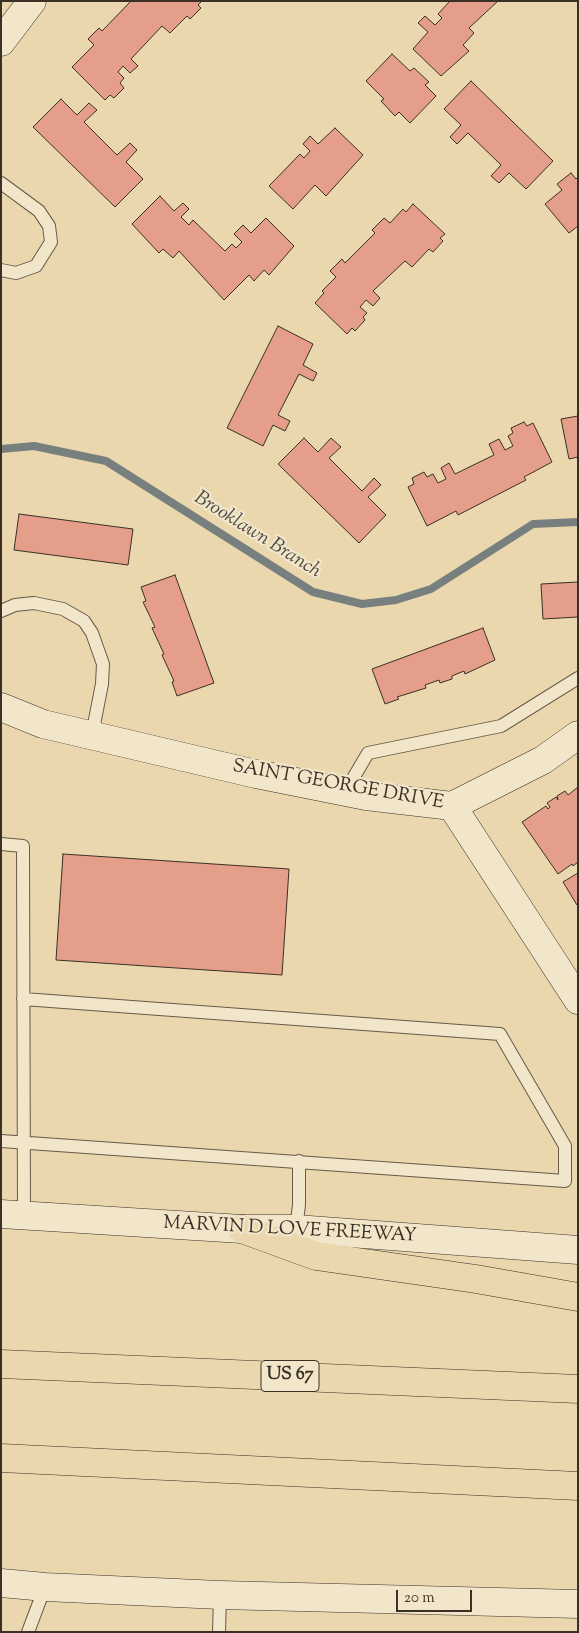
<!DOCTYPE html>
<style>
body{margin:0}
#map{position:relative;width:579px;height:1633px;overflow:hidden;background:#ead7ae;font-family:"Sorts Mill Goudy",serif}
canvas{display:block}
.frame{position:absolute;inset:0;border:2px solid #3b3026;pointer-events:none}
.scale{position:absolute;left:396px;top:1590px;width:76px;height:22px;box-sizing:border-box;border:2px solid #3b3026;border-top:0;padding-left:6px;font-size:15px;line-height:18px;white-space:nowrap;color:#3b3026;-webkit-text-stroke:4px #f1e5ca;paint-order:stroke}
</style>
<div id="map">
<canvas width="579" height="1633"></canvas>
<div class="frame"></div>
<div class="scale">20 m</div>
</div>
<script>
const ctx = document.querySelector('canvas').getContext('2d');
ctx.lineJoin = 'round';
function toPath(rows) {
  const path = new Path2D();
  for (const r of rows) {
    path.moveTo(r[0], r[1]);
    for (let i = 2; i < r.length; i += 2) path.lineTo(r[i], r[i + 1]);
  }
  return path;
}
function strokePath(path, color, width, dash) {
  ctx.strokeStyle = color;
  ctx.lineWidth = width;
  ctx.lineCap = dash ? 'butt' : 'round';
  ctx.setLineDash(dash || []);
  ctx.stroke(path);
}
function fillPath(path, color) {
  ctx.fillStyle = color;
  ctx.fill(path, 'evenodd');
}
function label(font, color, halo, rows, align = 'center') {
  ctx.font = font + ' "Sorts Mill Goudy",serif';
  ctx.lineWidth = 4.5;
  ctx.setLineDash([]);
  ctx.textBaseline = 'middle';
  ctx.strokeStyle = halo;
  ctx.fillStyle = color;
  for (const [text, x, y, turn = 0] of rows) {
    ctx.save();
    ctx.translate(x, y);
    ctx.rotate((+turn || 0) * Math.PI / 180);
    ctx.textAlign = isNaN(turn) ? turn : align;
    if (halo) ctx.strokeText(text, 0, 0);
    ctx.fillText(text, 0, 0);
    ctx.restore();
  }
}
const stream = toPath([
 [1,449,34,446,106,461,313,592,362,604,396,600,431,589,533,524,578,522]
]);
const building = toPath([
 [131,1,202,1,198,5,201,8,190,19,187,16,170,33,162,26,131,59,138,66,130,73,123,66,118,72,124,78,120,83,124,88,114,98,110,95,105,100,72,67,94,45,88,39,99,28,102,31,131,1],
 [450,1,498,1,469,28,474,33,463,45,469,51,441,76,413,49,428,32,418,23,425,16,435,25,442,18,438,14,450,1],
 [392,54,410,71,414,68,429,82,425,85,436,96,410,123,399,112,395,116,381,101,384,99,366,81,392,54],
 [471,81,553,161,526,189,509,173,499,183,491,176,501,165,468,133,457,144,450,137,461,125,444,109,471,81],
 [61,99,77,115,89,103,97,110,84,122,117,155,130,143,137,150,126,162,143,179,115,207,33,127,61,99],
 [335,128,363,155,326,196,315,185,293,209,269,186,300,154,304,158,310,151,303,144,310,136,318,144,335,128],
 [571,173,576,179,578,177,578,226,569,233,545,204,562,190,557,184,571,173],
 [160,196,174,211,183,203,189,209,181,217,189,225,193,220,225,251,232,244,236,248,242,242,234,234,243,225,251,233,266,218,294,246,269,275,264,270,254,281,249,275,224,300,179,251,173,258,163,249,159,253,132,224,160,196],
 [413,204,445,234,440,238,443,241,433,252,429,249,412,267,405,261,373,291,380,298,373,306,366,300,360,307,367,313,363,317,365,320,355,331,352,328,347,334,315,303,324,293,322,291,336,277,330,271,342,259,345,263,375,233,372,230,384,218,390,223,403,209,406,212,413,204],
 [278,326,313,344,303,365,317,373,313,381,299,374,278,415,290,421,285,431,273,425,263,446,227,428,278,326],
 [578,416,578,457,569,459,561,419,578,416],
 [524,422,527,426,533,423,552,462,524,477,526,480,458,515,456,511,427,526,408,487,414,484,412,478,424,472,427,477,433,474,438,483,446,479,441,468,449,463,455,474,494,455,489,444,499,439,505,450,513,446,508,436,513,433,511,428,524,422],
 [304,438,318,452,331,438,341,447,329,458,362,491,374,478,381,485,368,497,386,515,359,543,278,464,304,438],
 [19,514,133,529,128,565,14,550,19,514],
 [175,575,214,683,177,696,172,682,174,681,162,655,164,654,152,628,155,627,143,602,146,601,141,587,175,575],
 [578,582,578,617,543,619,541,584,578,582],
 [483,628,495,660,465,674,464,671,452,676,452,679,440,683,439,680,425,685,426,688,397,697,399,699,385,704,372,669,483,628],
 [578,787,578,862,573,866,572,864,558,874,522,822,546,806,548,809,550,807,547,803,556,797,558,800,557,796,565,791,568,795,578,787],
 [63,854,289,869,282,975,56,960,63,854],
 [578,873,578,905,577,905,563,882,578,873]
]);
const lane = toPath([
 [1,183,39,211,49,226,51,242,36,266,16,273,1,270],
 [1,611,15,605,34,603,63,609,84,621,92,633,103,664,102,684,92,735],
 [345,792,368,753,501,726,578,678],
 [1,844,23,846,24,1215],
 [1,1141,565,1181,565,1146,500,1034,23,999],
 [296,1229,299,1205,299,1161],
 [28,1632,45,1587],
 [219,1632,220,1595]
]);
const secondary = toPath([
 [1,42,32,1],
 [1,707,43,724,256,774,366,796,452,806],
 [452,806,578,1000],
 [452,806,543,760,578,735],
 [1,1214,242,1229,296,1229,578,1250],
 [1,1583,45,1587,220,1595,578,1604]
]);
const highway = toPath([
 [242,1229,316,1256,476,1279,578,1297],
 [1,1364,578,1389],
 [1,1458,578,1486]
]);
const shields = [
 [290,1376,58]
];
const shieldNames = [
 ["US 67",290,1376]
];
const streetNames = [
 ["SAINT GEORGE DRIVE",338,786,10],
 ["MARVIN D LOVE FREEWAY",290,1231,3]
];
const waterNames = [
 ["Brooklawn Branch",257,536,32]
];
strokePath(stream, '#77807e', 8);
fillPath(building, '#e49e8a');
strokePath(building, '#3b3026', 1);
strokePath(lane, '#675a48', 14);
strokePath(secondary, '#3b3026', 29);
strokePath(highway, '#3b3026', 29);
strokePath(lane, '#f1e5ca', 12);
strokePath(secondary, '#f1e5ca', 28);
strokePath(highway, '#ead7ae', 28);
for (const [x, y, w] of shields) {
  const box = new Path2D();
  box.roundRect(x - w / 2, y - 15.5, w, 31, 4);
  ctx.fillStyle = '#f1e5ca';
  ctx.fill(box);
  strokePath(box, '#3b3026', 1);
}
label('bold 18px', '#3b3026', null, shieldNames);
label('19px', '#3b3026', '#f1e5ca', streetNames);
label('italic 20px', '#4f4b43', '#f1e5ca', waterNames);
</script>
